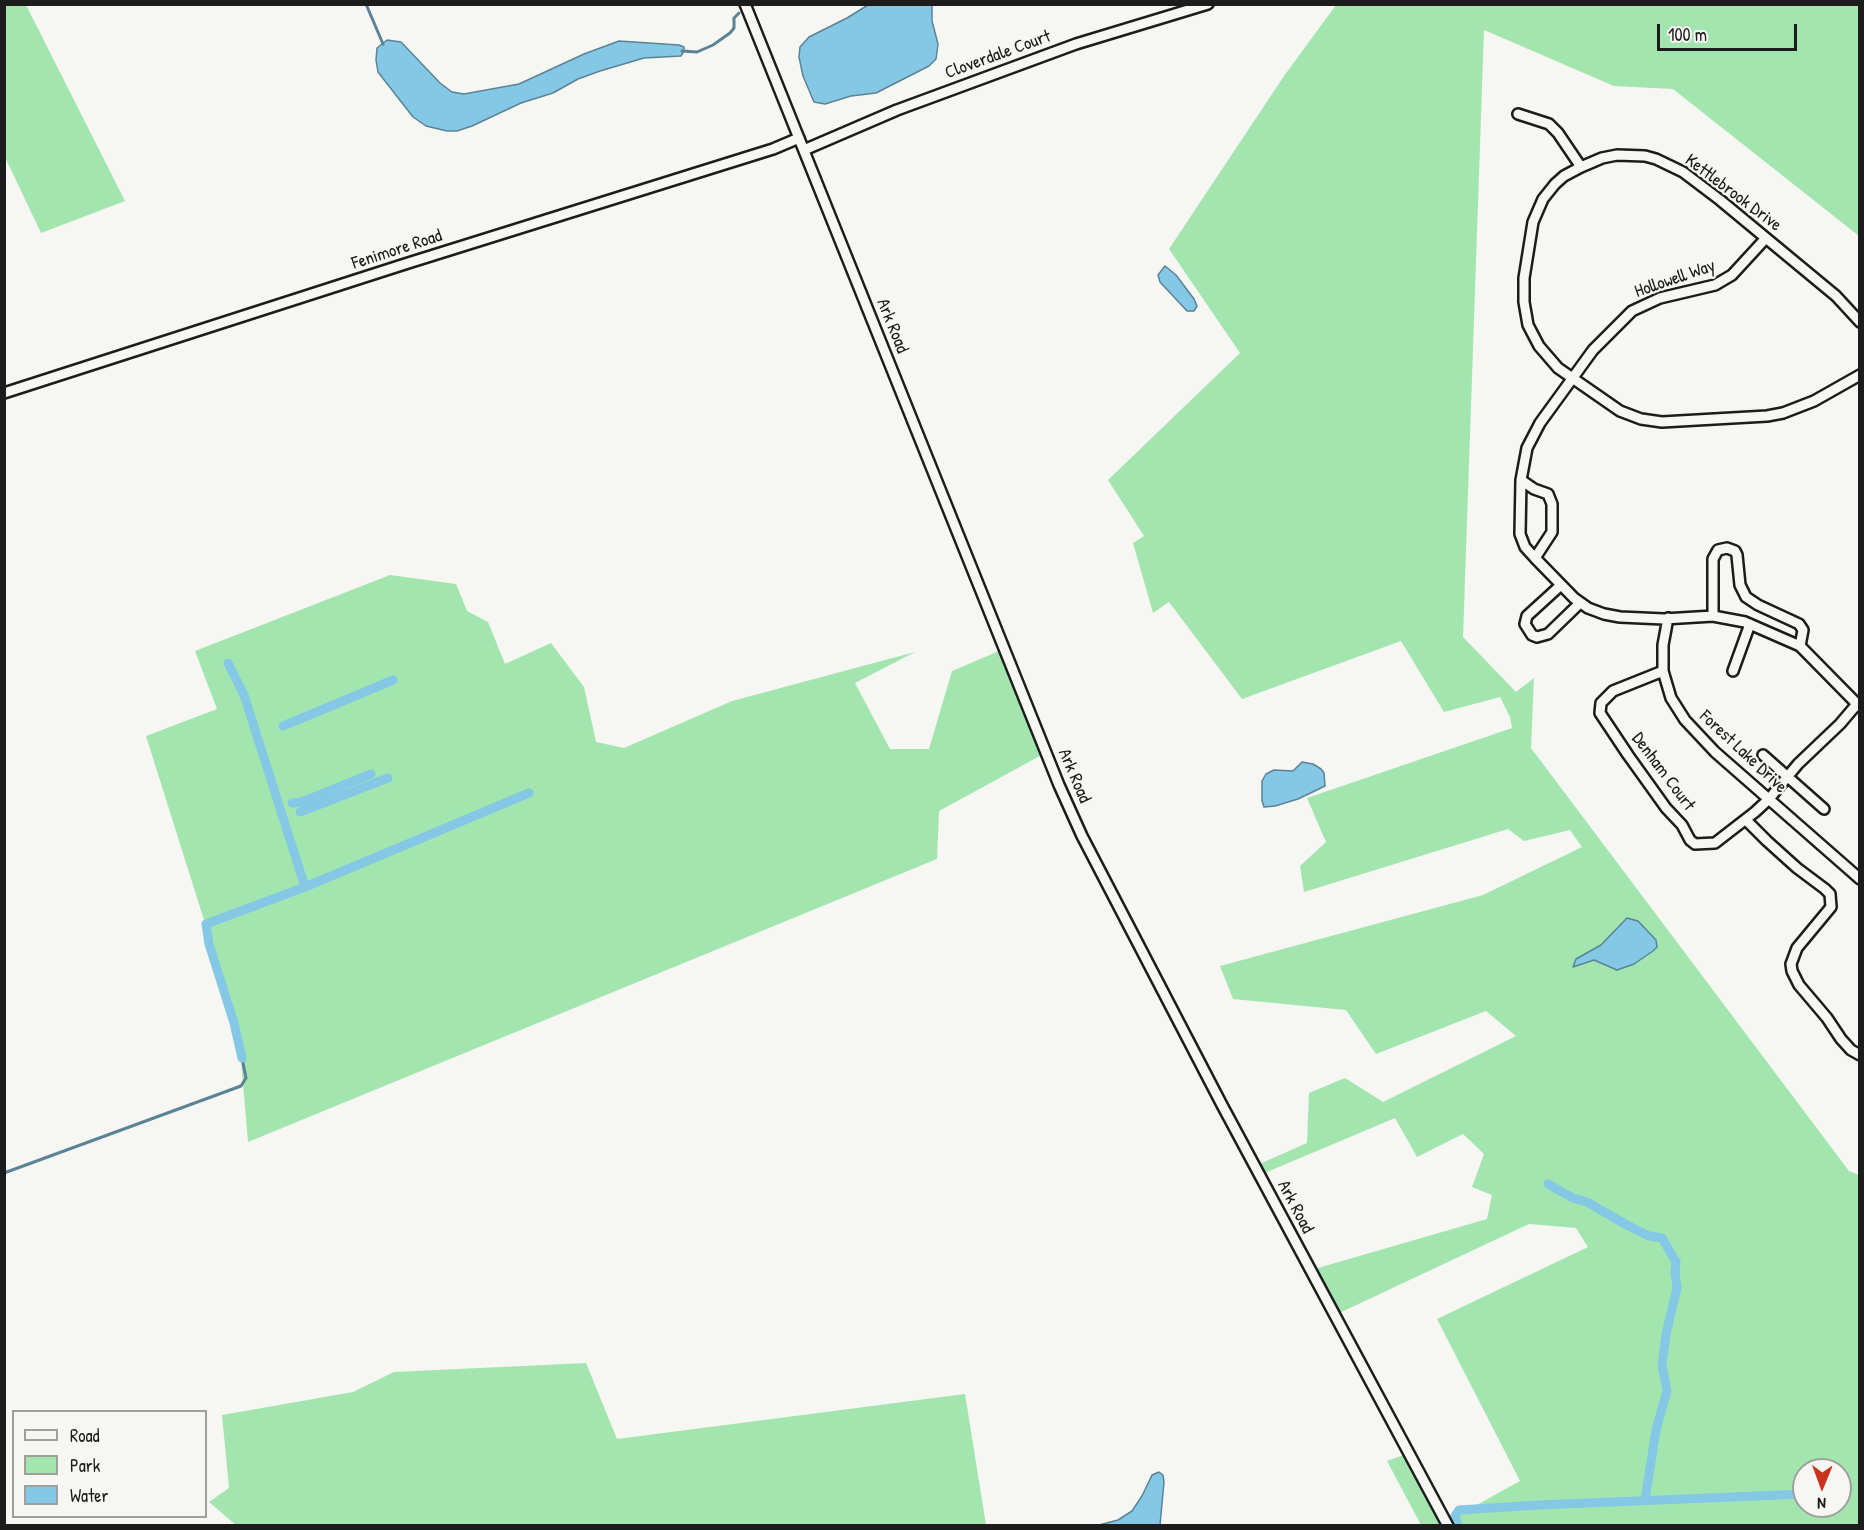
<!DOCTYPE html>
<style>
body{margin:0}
#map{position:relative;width:1864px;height:1530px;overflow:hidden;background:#f6f6f2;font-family:"Patrick Hand",sans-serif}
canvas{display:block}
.frame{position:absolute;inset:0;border:6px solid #1c1c1c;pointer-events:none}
.legend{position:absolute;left:12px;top:1410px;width:195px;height:108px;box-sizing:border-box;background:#f6f6f2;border:2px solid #9f9f9c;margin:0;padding:8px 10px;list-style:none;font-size:18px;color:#1c1c1c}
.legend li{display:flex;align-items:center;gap:12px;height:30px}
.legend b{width:30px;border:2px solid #9f9f9c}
.north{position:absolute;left:1792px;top:1458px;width:60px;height:60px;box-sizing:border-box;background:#f6f6f2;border:2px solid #9f9f9c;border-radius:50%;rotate:181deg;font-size:16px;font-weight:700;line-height:24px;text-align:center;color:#1c1c1c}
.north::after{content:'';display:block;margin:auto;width:21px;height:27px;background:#c8321e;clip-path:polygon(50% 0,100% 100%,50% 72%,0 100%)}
.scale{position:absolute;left:1657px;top:24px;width:140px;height:27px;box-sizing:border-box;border:3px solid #1c1c1c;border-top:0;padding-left:8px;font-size:18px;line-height:21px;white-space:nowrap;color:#1c1c1c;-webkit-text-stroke:4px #f6f6f2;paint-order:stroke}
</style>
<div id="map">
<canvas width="1864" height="1530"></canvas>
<div class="frame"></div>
<ul class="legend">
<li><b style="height:8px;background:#f6f6f2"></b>Road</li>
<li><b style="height:16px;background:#a3e5af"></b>Park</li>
<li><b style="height:16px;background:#85c8e6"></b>Water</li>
</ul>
<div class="north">N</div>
<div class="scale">100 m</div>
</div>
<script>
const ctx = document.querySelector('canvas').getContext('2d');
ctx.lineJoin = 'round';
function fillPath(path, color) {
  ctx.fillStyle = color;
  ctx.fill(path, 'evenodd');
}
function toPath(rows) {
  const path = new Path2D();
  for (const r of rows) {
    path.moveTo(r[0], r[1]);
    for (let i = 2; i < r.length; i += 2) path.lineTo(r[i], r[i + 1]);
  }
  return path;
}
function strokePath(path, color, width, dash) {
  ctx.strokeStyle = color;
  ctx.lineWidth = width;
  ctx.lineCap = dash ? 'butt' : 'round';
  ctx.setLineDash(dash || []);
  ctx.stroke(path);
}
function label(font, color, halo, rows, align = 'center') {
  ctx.font = font + ' "Patrick Hand",sans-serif';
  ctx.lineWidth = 4.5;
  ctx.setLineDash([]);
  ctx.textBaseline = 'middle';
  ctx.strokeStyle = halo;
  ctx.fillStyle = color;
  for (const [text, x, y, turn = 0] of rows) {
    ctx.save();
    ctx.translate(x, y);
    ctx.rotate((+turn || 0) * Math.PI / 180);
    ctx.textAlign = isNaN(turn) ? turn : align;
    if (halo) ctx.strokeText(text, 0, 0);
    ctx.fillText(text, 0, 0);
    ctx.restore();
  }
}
const green = toPath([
 [5,4,26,5,125,201,41,233,5,157],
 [1336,5,1859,5,1859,236,1673,89,1614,86,1484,30,1463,637,1516,692,1534,678,1531,748,1849,1171,1859,1175,1859,1525,1421,1525,1387,1461,1409,1453,1446,1522,1520,1481,1437,1319,1588,1247,1576,1228,1529,1224,1335,1315,1311,1270,1487,1219,1492,1195,1472,1187,1484,1154,1463,1134,1417,1157,1395,1118,1260,1175,1255,1166,1307,1143,1309,1093,1345,1078,1383,1102,1516,1036,1486,1011,1376,1054,1346,1010,1233,999,1220,966,1483,895,1582,847,1570,830,1524,841,1508,829,1304,892,1300,866,1326,842,1307,798,1512,728,1510,717,1500,697,1444,712,1401,641,1242,699,1169,602,1153,613,1133,543,1144,536,1108,480,1240,353,1169,249,1284,76],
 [1804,1470,1840,1470,1840,1506,1804,1506],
 [390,575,456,584,467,611,488,622,505,664,551,643,584,687,596,742,624,748,732,701,915,652,855,683,890,749,929,749,952,671,1006,648,1049,751,939,811,937,859,248,1142,241,1060,204,920,146,736,217,709,195,651],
 [586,1363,617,1439,965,1394,986,1525,237,1526,209,1502,229,1488,222,1415,353,1392,394,1372]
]);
const water = toPath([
 [868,5,932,5,932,21,938,44,936,59,929,66,876,93,851,96,825,104,814,102,803,76,799,57,800,47,809,37,847,18,868,5],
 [387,40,401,42,440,83,452,92,464,94,519,84,584,54,619,41,679,45,684,47,684,51,681,56,644,58,600,71,578,79,553,93,521,103,472,126,457,131,447,131,426,126,413,117,378,72,376,60,377,48,387,40],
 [1165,266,1176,275,1194,299,1197,306,1194,311,1187,311,1160,282,1158,275,1165,266],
 [1302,762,1313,764,1321,769,1324,773,1325,786,1298,799,1275,806,1264,807,1262,801,1262,781,1266,774,1274,770,1293,771,1302,762],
 [1627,918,1638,921,1656,940,1657,947,1653,951,1634,964,1617,970,1594,960,1573,967,1576,959,1601,945,1627,918],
 [1159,1472,1163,1475,1164,1482,1160,1525,1099,1525,1118,1520,1132,1511,1142,1496,1152,1475,1159,1472]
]);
const stream = toPath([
 [366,4,383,44],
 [753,5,753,4],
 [682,51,697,52,713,45,730,33,734,28,734,18,739,13],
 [4,1173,241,1086,246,1078,242,1058]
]);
const canal = toPath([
 [228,663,244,695,305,887],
 [283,726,393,680],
 [292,803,302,802,371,774],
 [300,812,388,778],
 [242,1058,234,1023,209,944,206,924,305,887,529,793],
 [1548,1184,1573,1198,1587,1202,1625,1224,1649,1236,1662,1238,1676,1262,1675,1272,1677,1288,1666,1334,1662,1365,1667,1391,1656,1430,1645,1500],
 [1458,1526,1455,1516,1459,1510,1539,1505,1804,1494]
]);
const street = toPath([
 [745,4,1059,785,1082,836,1222,1105,1448,1526],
 [1518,114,1549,124,1558,133,1581,167],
 [804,150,897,110,1076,44,1208,4],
 [1766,238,1732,275,1715,285,1660,298,1632,311,1593,350,1540,423,1527,448,1521,480,1520,534,1525,547,1535,558,1574,598,1588,608,1604,614,1620,617,1664,619,1713,616,1745,622,1800,646,1860,707],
 [1860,322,1836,296,1720,200,1683,172,1656,159,1645,156,1617,155,1602,158,1581,167,1564,176,1555,184,1543,199,1533,222,1524,278,1524,302,1528,325,1539,346,1558,368,1620,411,1641,419,1662,422,1767,416,1783,413,1814,401,1860,375],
 [4,393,405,264,773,149,799,138],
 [1521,480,1534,489,1548,494,1552,504,1552,532,1535,558],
 [1561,585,1527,616,1525,624,1532,635,1537,637,1548,634,1580,603],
 [1713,616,1713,559,1718,550,1727,548,1735,551,1737,555,1740,585,1746,597,1758,605,1799,624,1803,630,1800,646],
 [1668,618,1663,645,1663,671,1671,698,1685,720,1715,752,1860,879],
 [1663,671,1613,691,1601,703,1600,713,1628,755,1666,808,1682,825,1690,840,1695,844,1715,843,1755,812,1769,799,1798,764,1840,724,1857,704],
 [1733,671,1750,624],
 [1763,755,1824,809],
 [1746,820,1767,841,1797,868,1825,889,1830,894,1831,907,1797,948,1791,964,1792,971,1799,985,1827,1018,1841,1039,1851,1050,1860,1055]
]);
const streetNames = [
 ["Cloverdale Court",998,55,-20],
 ["Kettlebrook Drive",1733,193,37],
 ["Fenimore Road",397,250,-18],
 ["Hollowell Way",1675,279,-19],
 ["Ark Road",892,326,68],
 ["Forest Lake Drive",1743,752,43],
 ["Denham Court",1663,772,53],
 ["Ark Road",1074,776,67],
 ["Ark Road",1295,1207,62]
];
fillPath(green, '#a3e5af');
fillPath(water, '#85c8e6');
strokePath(water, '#5b8395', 1.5);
strokePath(stream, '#5b8395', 3);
strokePath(canal, '#85c8e6', 9);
strokePath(street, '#1c1c1c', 14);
strokePath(street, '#f6f6f2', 9);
label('18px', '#1c1c1c', '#f6f6f2', streetNames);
</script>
